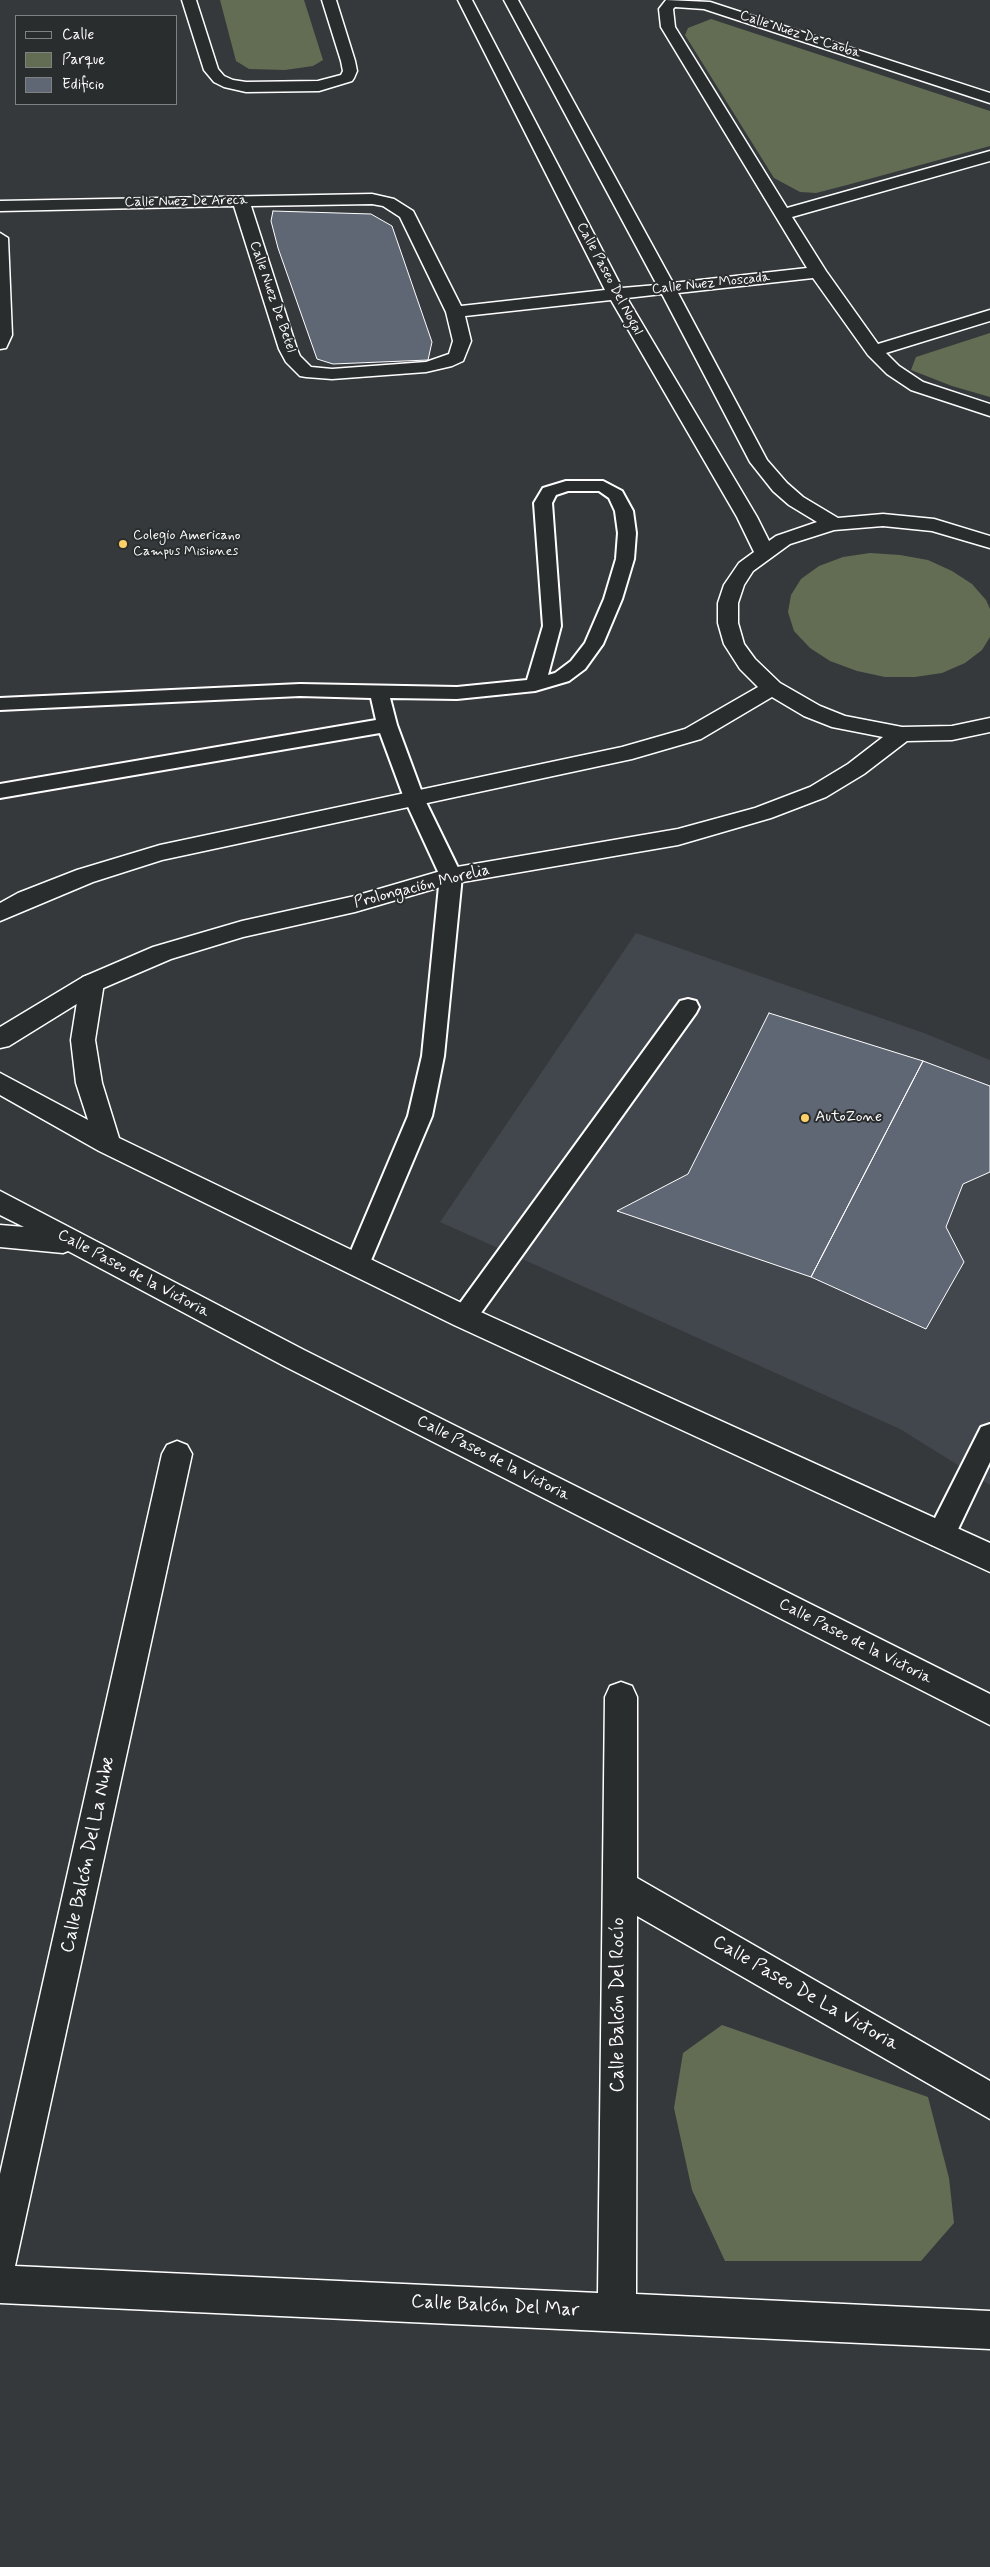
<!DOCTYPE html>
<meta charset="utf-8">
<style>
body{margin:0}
#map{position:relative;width:990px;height:2567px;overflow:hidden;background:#35393c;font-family:Mynerve,sans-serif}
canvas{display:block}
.legend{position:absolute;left:15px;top:15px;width:162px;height:90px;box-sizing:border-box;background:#2a2d2e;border:1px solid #7f8182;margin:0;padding:6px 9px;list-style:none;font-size:15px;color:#fff}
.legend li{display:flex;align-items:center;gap:10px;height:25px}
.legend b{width:25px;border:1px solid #7f8182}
</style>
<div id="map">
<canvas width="990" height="2567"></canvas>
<ul class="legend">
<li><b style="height:6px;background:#2a2d2e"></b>Calle</li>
<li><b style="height:14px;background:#636d54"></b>Parque</li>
<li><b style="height:14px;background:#5f6775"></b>Edificio</li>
</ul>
</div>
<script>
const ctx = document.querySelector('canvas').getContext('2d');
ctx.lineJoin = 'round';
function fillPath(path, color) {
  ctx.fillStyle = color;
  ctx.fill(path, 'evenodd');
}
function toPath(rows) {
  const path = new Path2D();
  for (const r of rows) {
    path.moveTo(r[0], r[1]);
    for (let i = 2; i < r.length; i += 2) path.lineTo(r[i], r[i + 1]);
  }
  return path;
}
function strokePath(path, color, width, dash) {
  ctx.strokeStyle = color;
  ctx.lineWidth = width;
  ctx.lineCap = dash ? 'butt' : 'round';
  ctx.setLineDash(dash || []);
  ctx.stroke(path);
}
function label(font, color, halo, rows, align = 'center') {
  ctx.font = font + ' Mynerve,sans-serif';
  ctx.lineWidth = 4;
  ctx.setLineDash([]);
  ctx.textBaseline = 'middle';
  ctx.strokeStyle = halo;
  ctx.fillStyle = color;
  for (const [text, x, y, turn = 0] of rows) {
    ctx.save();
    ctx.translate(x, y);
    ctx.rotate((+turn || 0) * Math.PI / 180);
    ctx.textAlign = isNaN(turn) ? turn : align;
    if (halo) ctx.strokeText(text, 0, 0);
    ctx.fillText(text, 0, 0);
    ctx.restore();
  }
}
const built = toPath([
 [636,933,924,1033,990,1060,990,1485,900,1429,440,1222]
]);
const green = toPath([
 [220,0,304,0,323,60,313,66,285,70,249,69,236,61],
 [711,19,990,111,990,146,847,185,816,193,800,192,774,178,685,35,688,28],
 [990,333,990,397,952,386,911,370,916,357],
 [870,553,900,555,928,560,952,571,972,584,986,600,990,609,990,637,982,650,965,663,942,673,915,677,885,677,857,671,830,661,810,648,794,631,788,612,791,595,801,579,819,566,843,557],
 [722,2025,928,2097,949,2178,954,2223,921,2261,725,2261,692,2190,674,2108,683,2053]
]);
const building = toPath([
 [273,211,371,214,392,226,432,342,428,360,333,364,317,359,278,248,271,221,273,211],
 [769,1013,923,1061,811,1277,617,1211,688,1174,769,1013],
 [923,1061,990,1086,990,1172,963,1184,946,1227,964,1262,926,1329,811,1277,923,1061]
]);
const lane = toPath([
 [566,481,603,481,622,491,633,511,636,533,634,559,622,599,603,644,585,669,569,681,535,691,457,699,390,698,397,725,424,798,462,876,444,1056,432,1116,369,1265,366,1272,357,1275,348,1272,345,1265,408,1116,422,1056,440,876,404,798,380,733,0,798,0,784,376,720,371,698,300,696,0,710,0,698,300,684,457,687,527,680,543,626,534,503,543,488,566,481],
 [568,491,599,491,609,498,615,511,618,533,616,559,604,599,585,643,571,661,555,673,548,675,561,626,552,503,556,495,568,491],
 [688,999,696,1001,699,1007,696,1013,473,1324,464,1327,455,1324,451,1317,455,1310,680,1001,688,999],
 [990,1424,990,1462,951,1544,941,1547,931,1544,927,1535,931,1526,981,1427,990,1424]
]);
const street = toPath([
 [182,0,196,0,218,69,224,76,233,80,246,82,318,81,341,75,343,71,341,61,322,0,336,0,355,61,357,71,354,78,352,81,319,91,246,92,224,87,214,82,204,70,182,0],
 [458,0,472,0,622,288,657,285,504,0,518,0,673,283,807,268,661,27,659,9,666,0,710,2,990,93,990,103,704,9,675,7,673,9,675,27,787,208,990,151,990,161,792,217,826,271,878,344,990,310,990,321,886,353,899,366,923,382,990,404,990,416,911,390,887,374,868,355,813,278,678,293,767,460,787,483,803,497,838,518,883,514,934,519,990,536,990,548,932,531,883,526,834,530,790,544,753,571,744,585,738,603,738,623,744,644,755,659,780,683,820,706,845,716,902,727,952,726,990,718,990,732,952,740,907,741,864,774,826,797,771,818,678,845,451,884,355,912,243,937,171,959,101,989,9,1046,0,1048,0,1027,83,977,153,947,242,921,355,896,451,868,678,829,755,808,810,787,848,764,883,737,832,727,804,716,772,697,701,739,632,759,162,860,93,882,0,921,0,903,18,893,77,870,160,845,622,747,685,729,758,687,740,669,724,644,718,623,718,603,724,585,739,563,754,552,737,517,611,300,465,316,471,341,463,361,452,366,426,372,332,379,306,377,300,376,286,362,279,349,234,206,0,211,0,201,372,194,394,199,413,211,461,306,605,290,458,0],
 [372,204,383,206,400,217,446,312,453,341,449,354,426,362,332,369,311,367,300,356,297,349,251,206,372,204],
 [662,294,750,462,773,491,789,505,817,522,776,536,769,541,757,517,627,298,662,294],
 [0,233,8,238,12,335,6,348,0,349,0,233],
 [177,1441,187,1445,192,1454,15,2266,598,2293,605,1697,610,1686,621,1682,632,1686,637,1697,637,1878,990,2081,990,2119,637,1916,636,2294,990,2311,990,2349,0,2303,0,2174,162,1454,167,1445,177,1441]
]);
const primary = toPath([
 [92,974,101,977,104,983,95,1040,102,1083,119,1138,474,1309,990,1543,990,1572,454,1325,99,1151,0,1095,0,1073,88,1120,76,1083,71,1040,80,983,83,977,92,974],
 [0,1191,304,1350,990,1694,990,1725,284,1366,68,1251,63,1253,0,1247,0,1225,24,1227,0,1215,0,1191]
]);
const markers = [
 [123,544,5,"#ffd166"],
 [805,1118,5,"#ffd166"]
];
const farStreetnames = [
 ["Calle Nuez De Caoba",800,35,18],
 ["Calle Nuez De Areca",186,202,-1],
 ["Calle Paseo Del Nogal",609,279,62],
 ["Calle Nuez Moscada",711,284,-6],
 ["Calle Nuez De Betel",272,297,71]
];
const farPoinames = [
 ["Colegio Americano",133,536],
 ["Campus Misiones",133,552]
];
const streetNames = [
 ["Prolongación Morelia",422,887,-14],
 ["Calle Paseo de la Victoria",133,1274,28],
 ["Calle Paseo de la Victoria",493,1459,27],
 ["Calle Paseo de la Victoria",855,1642,27]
];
const poiNames = [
 ["AutoZone",815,1118]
];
const nearStreetnames = [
 ["Calle Balcón Del La Nube",89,1855,-78],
 ["Calle Paseo De La Victoria",805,1994,30],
 ["Calle Balcón Del Rocío",619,2005,-90],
 ["Calle Balcón Del Mar",495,2307,3]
];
fillPath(built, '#42474d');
fillPath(green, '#636d54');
fillPath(building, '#5f6775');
strokePath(building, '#fff', 1);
strokePath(lane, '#fff', 4);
strokePath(street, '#fff', 3);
strokePath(primary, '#fff', 3);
fillPath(lane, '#2a2d2e');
fillPath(street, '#2a2d2e');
fillPath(primary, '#2a2d2e');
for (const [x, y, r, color] of markers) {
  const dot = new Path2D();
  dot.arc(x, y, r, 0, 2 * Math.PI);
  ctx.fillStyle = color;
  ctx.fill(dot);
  strokePath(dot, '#2a2d2e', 2);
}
label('14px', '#fff', '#2a2d2e', farStreetnames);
label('14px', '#fff', '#2a2d2e', farPoinames, 'left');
label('16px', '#fff', '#2a2d2e', streetNames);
label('16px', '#fff', '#2a2d2e', poiNames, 'left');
label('19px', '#fff', '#2a2d2e', nearStreetnames);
</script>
